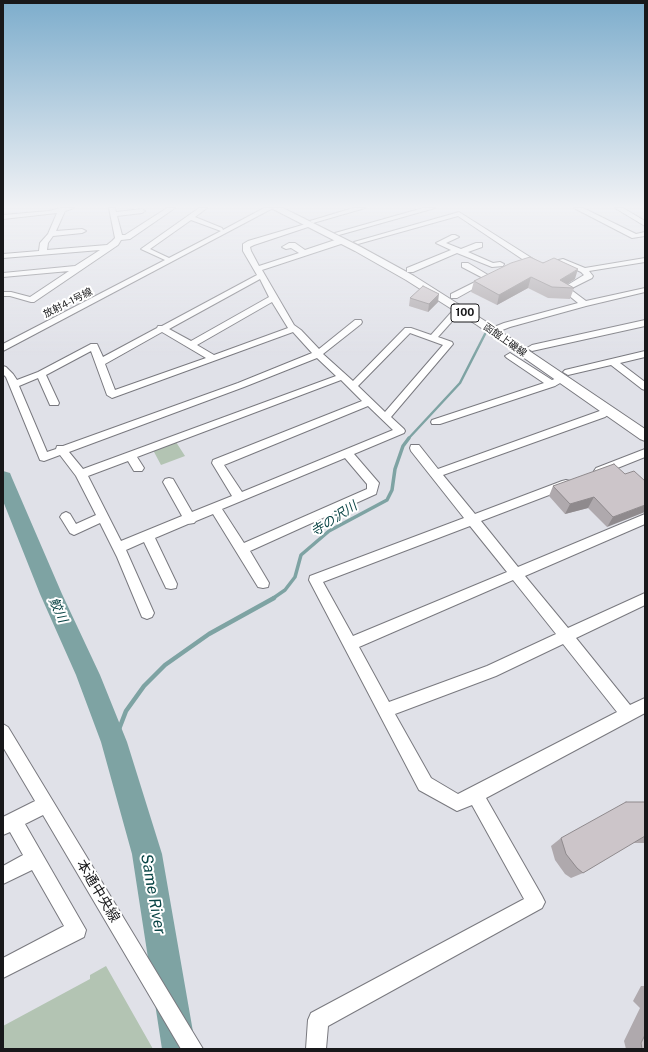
<!DOCTYPE html>
<meta charset="utf-8">
<style>
body{margin:0}
#map{position:relative;width:648px;height:1052px;overflow:hidden;background:#e0e1e8;font-family:"Public Sans",sans-serif}
canvas{display:block}
.frame{position:absolute;inset:0;border:4px solid #18181a;pointer-events:none}
</style>
<div id="map">
<canvas width="648" height="1052"></canvas>
<div class="frame"></div>
</div>
<script>
const ctx = document.querySelector('canvas').getContext('2d');
ctx.lineJoin = 'round';
function fillPath(path, color) {
  ctx.fillStyle = color;
  ctx.fill(path, 'evenodd');
}
function toPath(rows) {
  const path = new Path2D();
  for (const r of rows) {
    path.moveTo(r[0], r[1]);
    for (let i = 2; i < r.length; i += 2) path.lineTo(r[i], r[i + 1]);
  }
  return path;
}
function strokePath(path, color, width, dash) {
  ctx.strokeStyle = color;
  ctx.lineWidth = width;
  ctx.lineCap = dash ? 'butt' : 'round';
  ctx.setLineDash(dash || []);
  ctx.stroke(path);
}
function label(font, color, halo, rows, align = 'center') {
  ctx.font = font + ' "Public Sans","Noto Sans JP",sans-serif';
  ctx.lineWidth = 4;
  ctx.setLineDash([]);
  ctx.textBaseline = 'middle';
  ctx.strokeStyle = halo;
  ctx.fillStyle = color;
  for (const [text, x, y, turn = 0] of rows) {
    ctx.save();
    ctx.translate(x, y);
    ctx.rotate((+turn || 0) * Math.PI / 180);
    ctx.textAlign = isNaN(turn) ? turn : align;
    if (halo) ctx.strokeText(text, 0, 0);
    ctx.fillText(text, 0, 0);
    ctx.restore();
  }
}
const green = toPath([
 [176,442,185,456,161,465,153,450],
 [106,966,153,1049,3,1049,3,1026,90,979,90,975]
]);
const streamFar2 = toPath([
 [408,439,460,383,485,334]
]);
const streamFar1 = toPath([
 [272,599,285,590,295,577,301,555,329,531,387,500,392,490,395,469,403,446,409,438]
]);
const stream = toPath([
 [114,742,126,711,144,686,165,665,209,634,274,598]
]);
const river = toPath([
 [3,471,10,473,12,478,62,594,100,675,127,742,162,854,196,1049,162,1049,132,854,101,742,76,675,40,594,3,501,3,471]
]);
const minor = toPath([
 [61,208,74,208,65,211,56,231,82,229,86,231,82,233,53,236,48,243,47,250,107,245,112,241,115,238,109,208,115,208,116,212,142,209,145,211,142,213,117,216,122,235,125,235,167,208,175,208,130,239,121,240,118,245,34,302,31,302,10,296,3,296,3,292,11,292,30,297,69,271,3,277,3,273,75,266,100,250,3,258,3,254,39,251,40,243,48,234,57,213,3,219,3,215,49,211,61,208],
 [199,208,207,208,195,217,222,228,223,230,264,208,273,208,3,351,3,344,165,260,141,249,199,208],
 [191,220,221,231,169,258,150,249,191,220],
 [353,208,365,208,313,223,310,221,353,208],
 [423,208,435,208,339,235,335,233,423,208],
 [574,208,583,208,636,234,645,232,645,236,632,238,574,208],
 [615,208,623,208,645,221,645,226,615,208],
 [459,212,541,264,563,259,585,268,645,258,645,262,589,271,593,276,592,278,570,289,586,301,645,288,645,292,586,306,510,327,492,334,489,333,488,331,489,329,504,323,578,303,561,289,584,275,581,272,562,263,540,269,537,269,458,216,358,244,354,242,459,212],
 [309,223,312,225,311,226,254,245,250,247,251,251,259,266,299,253,291,248,286,249,282,247,289,243,295,243,305,250,338,239,344,239,344,243,262,270,294,325,301,330,319,349,355,320,361,320,362,322,361,324,323,354,353,381,405,328,411,328,431,335,456,307,459,306,463,309,438,337,452,342,453,344,391,417,404,429,405,431,404,433,354,454,379,483,376,494,250,551,269,583,268,587,263,588,258,587,213,514,196,521,194,523,188,524,155,538,177,584,176,588,171,589,166,588,144,542,126,550,154,613,152,617,147,619,142,617,117,557,100,523,74,535,70,533,62,520,60,517,62,514,66,512,70,514,76,524,96,515,76,476,60,455,44,461,40,460,6,377,3,374,3,366,6,367,13,374,17,380,38,372,91,344,97,344,103,357,157,328,158,326,162,326,257,275,243,251,243,244,248,241,309,223],
 [260,279,269,297,191,341,169,329,260,279],
 [272,302,288,328,214,355,197,345,272,302],
 [162,332,206,358,115,390,105,364,162,332],
 [293,332,312,353,238,383,63,446,57,446,56,449,47,452,19,386,38,378,50,405,58,405,59,403,46,375,91,351,107,395,112,398,293,332],
 [410,333,443,345,385,412,358,386,410,333],
 [317,358,336,376,83,469,69,452,244,387,317,358],
 [341,380,362,401,213,460,212,463,232,496,192,512,173,479,169,478,165,479,163,482,182,516,121,541,88,476,128,461,134,471,142,471,144,468,137,457,341,380],
 [368,406,393,430,242,492,224,465,368,406],
 [345,458,367,484,367,489,244,543,222,509,345,458],
 [452,235,455,235,459,237,446,243,461,249,476,243,482,243,482,247,468,252,493,263,500,262,504,264,503,266,492,267,457,253,413,272,407,272,407,268,451,250,436,243,452,235],
 [462,263,468,263,493,278,457,298,451,298,451,294,483,278,462,267,462,263],
 [645,320,645,326,532,351,527,348,532,345,645,320],
 [645,351,645,357,620,363,645,382,645,390,642,389,611,365,568,375,563,372,565,370,645,351],
 [510,353,552,380,562,376,567,379,555,386,440,424,432,424,431,422,432,420,544,383,507,358,505,356,510,353],
 [608,408,613,411,605,417,443,475,475,514,562,481,566,480,570,481,572,484,570,487,481,521,518,567,645,514,645,524,525,576,568,628,645,593,645,605,576,638,630,705,645,698,645,713,486,798,542,896,545,902,542,908,328,1026,326,1049,306,1049,308,1020,311,1013,524,899,472,805,457,811,419,790,309,580,310,576,464,518,411,451,410,448,411,445,419,445,438,469,608,408],
 [470,526,507,572,353,636,323,582,470,526],
 [513,580,556,634,487,666,389,702,359,647,513,580],
 [563,644,617,712,458,794,431,778,395,714,496,676,563,644],
 [645,449,645,457,600,475,596,474,594,471,596,468,645,449],
 [3,724,8,727,203,1049,181,1049,43,815,25,824,86,930,84,937,3,978,3,958,64,926,32,870,3,884,3,866,23,855,10,832,3,835,3,817,35,801,3,747,3,724]
]);
const major = toPath([
 [271,208,283,208,361,247,414,276,485,321,645,429,645,441,640,439,477,325,406,280,355,251,271,208]
]);
const wall = toPath([
 [543,263,575,279,567,284,574,288,570,299,548,298,528,288,497,305,471,292,474,281],
 [410,298,438,302,428,312,409,306],
 [625,474,645,481,607,527,588,508,565,514,549,496,553,486],
 [645,802,645,843,632,843,583,873,571,878,565,874,555,860,551,846,561,838],
 [641,986,645,986,645,1049,626,1049,624,1041,640,1008,633,1001]
]);
const shadedWall = toPath([
 [578,269,575,279,561,288,560,280],
 [531,277,528,288,497,305,499,295],
 [439,294,438,302,428,312,429,304],
 [594,497,588,508,565,514,570,504],
 [645,505,645,512,607,527,613,517]
]);
const building = toPath([
 [530,257,543,263,554,258,578,269,560,280,574,288,552,287,531,277,499,295,474,281,511,263,530,257],
 [423,286,439,294,429,304,410,298,423,286],
 [614,464,625,474,634,471,645,481,645,505,613,517,594,497,570,504,553,486,614,464],
 [626,802,645,802,645,836,583,873,577,868,566,854,561,838,626,802],
 [645,1035,645,1049,642,1049,641,1043,645,1035]
]);
const farStreetnames = [
 ["放射4-1号線",68,303,-27],
 ["函館上磯線",505,340,35]
];
const shields = [
 [465,313,28]
];
const shieldNames = [
 ["100",465,313]
];
const waterNames = [
 ["寺の沢川",334,519,-33],
 ["鮫川",58,610,65]
];
const nearStreetnames = [
 ["本通中央線",98,891,59]
];
const nearWaternames = [
 ["Same River",153,894,80]
];
fillPath(green, '#b3c4b3');
strokePath(streamFar2, '#7ea3a3', 2.5);
strokePath(streamFar1, '#7ea3a3', 3.5);
strokePath(stream, '#7ea3a3', 4.5);
fillPath(river, '#7ea3a3');
strokePath(minor, '#79797f', 2);
strokePath(major, '#79797f', 2);
fillPath(minor, '#fff');
fillPath(major, '#fff');
fillPath(wall, '#afa9ad');
fillPath(shadedWall, '#8f8a8d');
fillPath(building, '#ccc5c9');
strokePath(building, '#8f8a8d', 1);
const sky = ctx.createLinearGradient(0, 0, 0, 356);
sky.addColorStop(0, '#7dadcc');
sky.addColorStop(0.58, '#f1f2f5');
sky.addColorStop(1, '#f1f2f500');
ctx.fillStyle = sky;
ctx.fillRect(0, 0, 648, 356);
label('10px', '#18181a', '#fff', farStreetnames);
for (const [x, y, w] of shields) {
  const box = new Path2D();
  box.roundRect(x - w / 2, y - 9, w, 18, 3);
  ctx.fillStyle = '#fff';
  ctx.fill(box);
  strokePath(box, '#18181a', 1);
}
label('bold 11px', '#18181a', null, shieldNames);
label('italic 13px', '#094445', '#fff', waterNames);
label('14px', '#18181a', '#fff', nearStreetnames);
label('italic 16px', '#094445', '#fff', nearWaternames);
</script>
